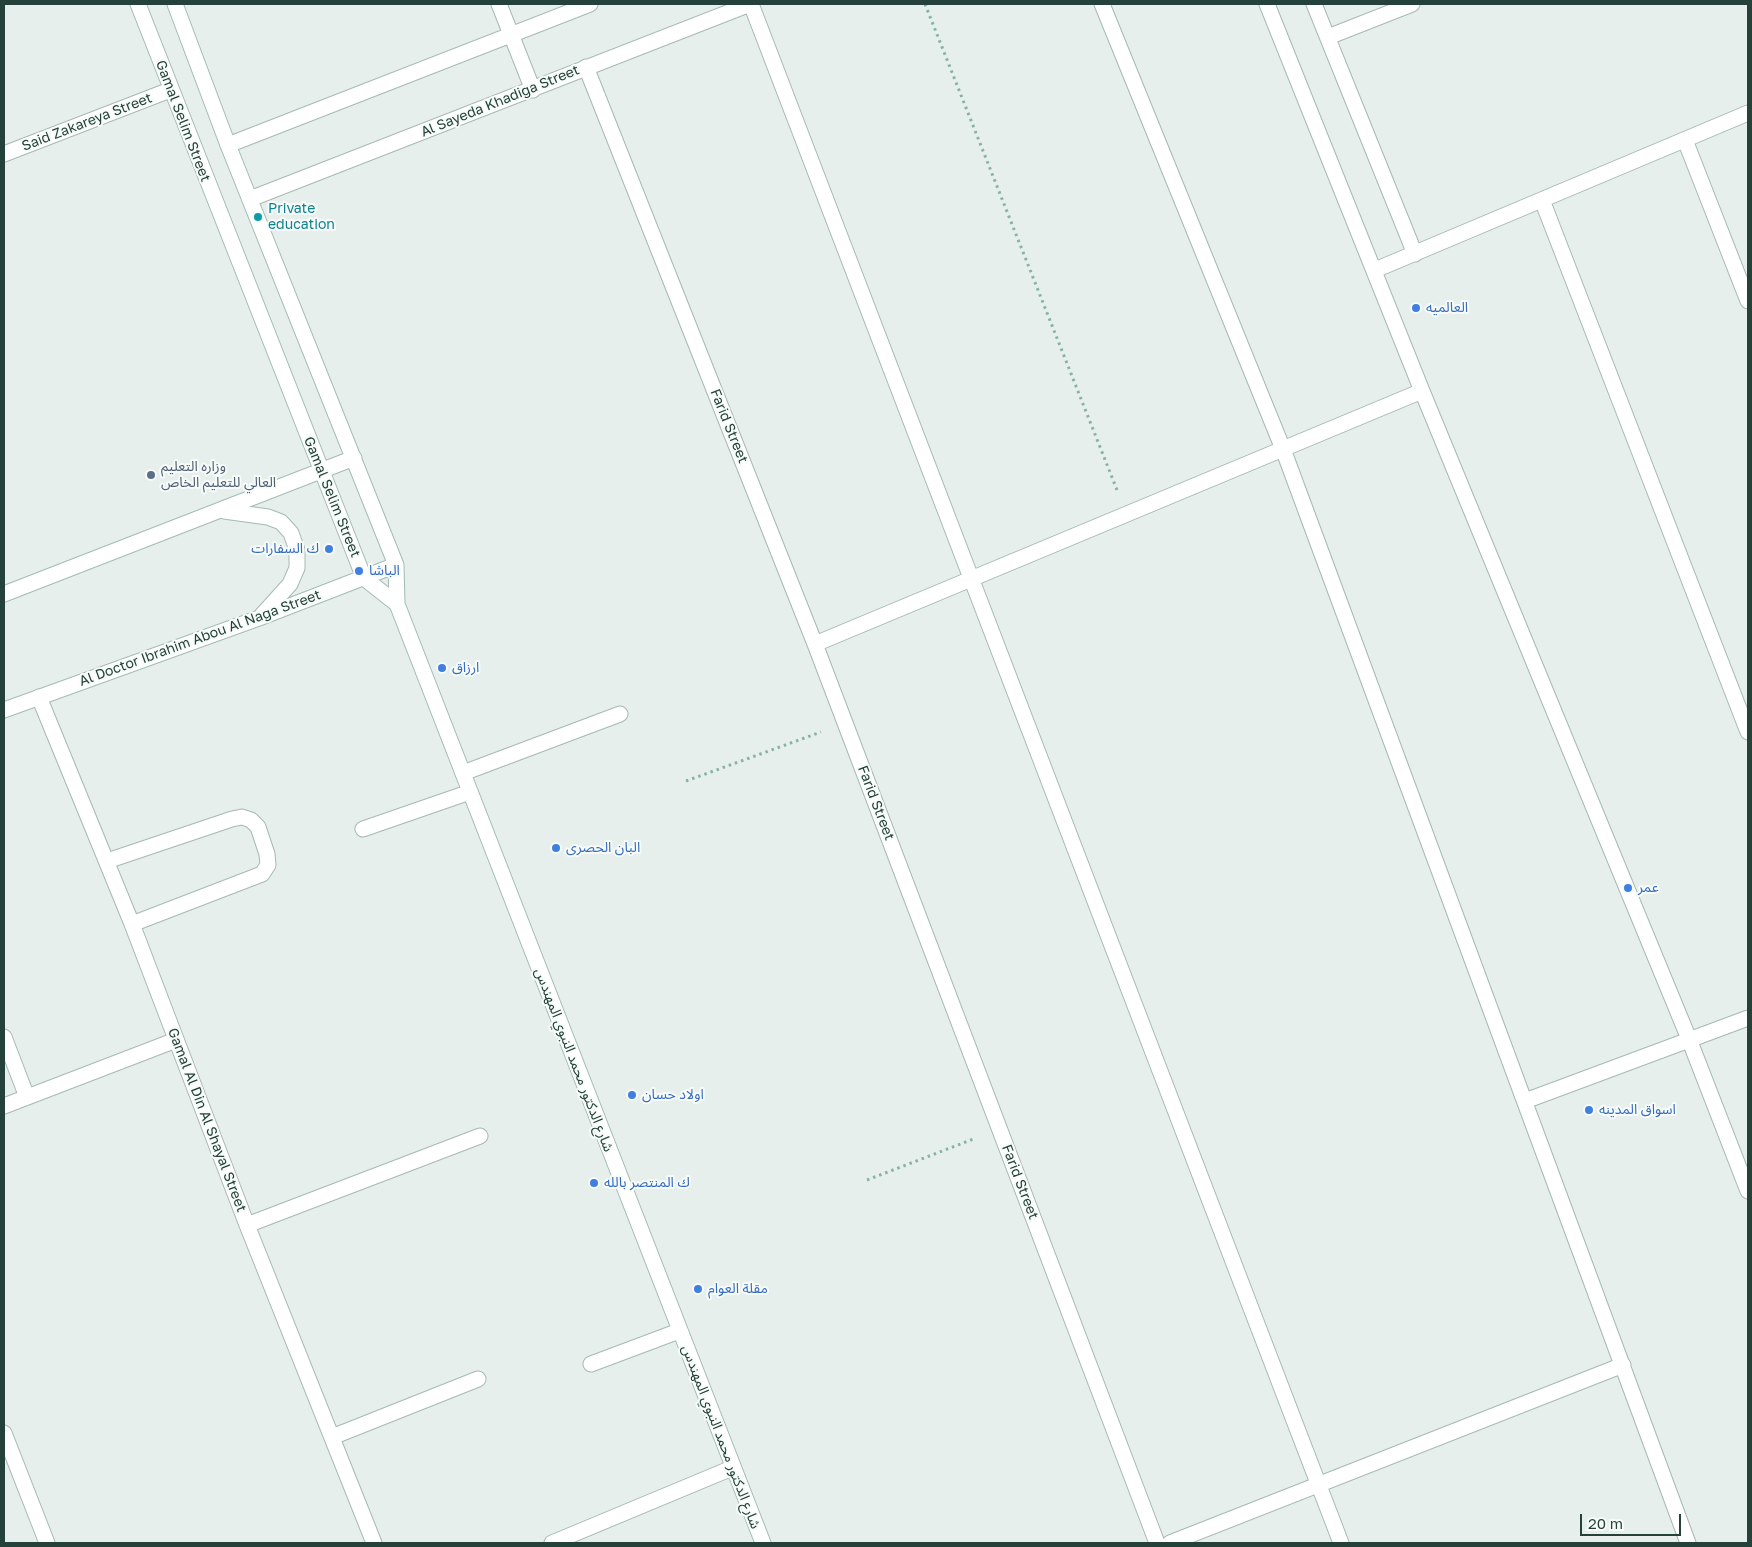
<!DOCTYPE html>
<meta charset="utf-8">
<style>
body{margin:0}
#map{position:relative;width:1752px;height:1547px;overflow:hidden;background:#e6efeb;font-family:"Golos Text",sans-serif}
canvas{display:block}
.frame{position:absolute;inset:0;border:5px solid #24423a;pointer-events:none}
.scale{position:absolute;left:1580px;top:1514px;width:101px;height:22px;box-sizing:border-box;border:2px solid #24423a;border-top:0;padding-left:6px;font-size:15px;line-height:18px;white-space:nowrap;color:#24423a;-webkit-text-stroke:4px #f7fbf9;paint-order:stroke}
</style>
<div id="map">
<canvas width="1752" height="1547"></canvas>
<div class="frame"></div>
<div class="scale">20 m</div>
</div>
<script>
const ctx = document.querySelector('canvas').getContext('2d');
ctx.lineJoin = 'round';
function toPath(rows) {
  const path = new Path2D();
  for (const r of rows) {
    path.moveTo(r[0], r[1]);
    for (let i = 2; i < r.length; i += 2) path.lineTo(r[i], r[i + 1]);
  }
  return path;
}
function strokePath(path, color, width, dash) {
  ctx.strokeStyle = color;
  ctx.lineWidth = width;
  ctx.lineCap = dash ? 'butt' : 'round';
  ctx.setLineDash(dash || []);
  ctx.stroke(path);
}
function label(font, color, halo, rows, align = 'center') {
  ctx.font = font + ' "Golos Text","Noto Sans Arabic",sans-serif';
  ctx.lineWidth = 4;
  ctx.setLineDash([]);
  ctx.textBaseline = 'middle';
  ctx.strokeStyle = halo;
  ctx.fillStyle = color;
  for (const [text, x, y, turn = 0] of rows) {
    ctx.save();
    ctx.translate(x, y);
    ctx.rotate((+turn || 0) * Math.PI / 180);
    ctx.textAlign = isNaN(turn) ? turn : align;
    if (halo) ctx.strokeText(text, 0, 0);
    ctx.fillText(text, 0, 0);
    ctx.restore();
  }
}
const path = toPath([
 [925,4,1117,490],
 [686,781,821,732],
 [867,1180,976,1138]
]);
const minor = toPath([
 [499,4,533,90],
 [751,4,1341,1543],
 [1102,4,1283,449,1688,1543],
 [1267,4,1422,391,1689,1039,1748,1191],
 [1314,4,1415,254],
 [1328,37,1412,4],
 [586,67,815,644,1157,1543],
 [1685,140,1748,301],
 [228,145,590,4],
 [4,154,170,90],
 [250,199,750,4],
 [1542,200,1748,732],
 [1375,270,1748,113],
 [815,644,1422,391],
 [39,697,132,924,247,1225,374,1543],
 [463,773,620,714],
 [363,829,470,792],
 [107,861,232,819,242,817,251,820,258,827,267,854,268,865,262,874,132,924],
 [4,1037,27,1097],
 [1525,1101,1748,1018],
 [4,1106,176,1040],
 [247,1225,480,1136],
 [591,1364,679,1331],
 [4,1433,47,1543],
 [332,1437,478,1379],
 [552,1543,732,1468],
 [1170,1543,1623,1365]
]);
const secondary = toPath([
 [138,4,364,578,397,604],
 [175,4,228,145,396,565,397,604,763,1543],
 [224,511,268,517,281,522,291,533,297,550,297,568,290,584,262,615],
 [4,594,354,458],
 [4,710,259,618,396,565]
]);
const markers = [
 [258,217,5,"#0f9aa8"],
 [1416,308,5,"#3f7fe0"],
 [151,475,5,"#5c6f8a"],
 [329,549,5,"#3f7fe0"],
 [359,571,5,"#3f7fe0"],
 [442,668,5,"#3f7fe0"],
 [556,848,5,"#3f7fe0"],
 [1628,888,5,"#3f7fe0"],
 [632,1095,5,"#3f7fe0"],
 [1589,1110,5,"#3f7fe0"],
 [594,1183,5,"#3f7fe0"],
 [698,1289,5,"#3f7fe0"]
];
const streetNames = [
 ["Al Sayeda Khadiga Street",500,101,-22],
 ["Gamal Selim Street",183,121,69],
 ["Said Zakareya Street",87,122,-21],
 ["Farid Street",729,426,68],
 ["Gamal Selim Street",332,497,68],
 ["Al Doctor Ibrahim Abou Al Naga Street",200,638,-20],
 ["Farid Street",876,803,69],
 ["شارع الدكتور محمد النبوي المهندس",574,1060,69],
 ["Gamal Al Din Al Shayal Street",207,1120,69],
 ["Farid Street",1020,1182,69],
 ["شارع الدكتور محمد النبوي المهندس",721,1437,69]
];
const cultureNames = [
 ["Private",268,209],
 ["education",268,225]
];
const shopNames = [
 ["العالميه",1426,308],
 ["ك السفارات",319,549,"right"],
 ["الباشا",369,571],
 ["ارزاق",452,668],
 ["البان الحصرى",566,848],
 ["عمر",1638,888],
 ["اولاد حسان",642,1095],
 ["اسواق المدينه",1599,1110],
 ["ك المنتصر بالله",604,1183],
 ["مقلة العوام",708,1289]
];
const serviceNames = [
 ["وزاره التعليم",161,467],
 ["العالي للتعليم الخاص",161,483]
];
strokePath(minor, '#a8b8b2', 17);
strokePath(secondary, '#a4bbb3', 17);
strokePath(path, '#86b3a5', 3, [2.5, 4]);
strokePath(minor, '#fff', 15);
strokePath(secondary, '#fff', 15);
for (const [x, y, r, color] of markers) {
  const dot = new Path2D();
  dot.arc(x, y, r, 0, 2 * Math.PI);
  ctx.fillStyle = color;
  ctx.fill(dot);
  strokePath(dot, '#f7fbf9', 2);
}
label('14px', '#24423a', '#f7fbf9', streetNames);
label('14px', '#0d838f', '#f7fbf9', cultureNames, 'left');
label('14px', '#366cbe', '#f7fbf9', shopNames, 'left');
label('14px', '#4e5e75', '#f7fbf9', serviceNames, 'left');
</script>
